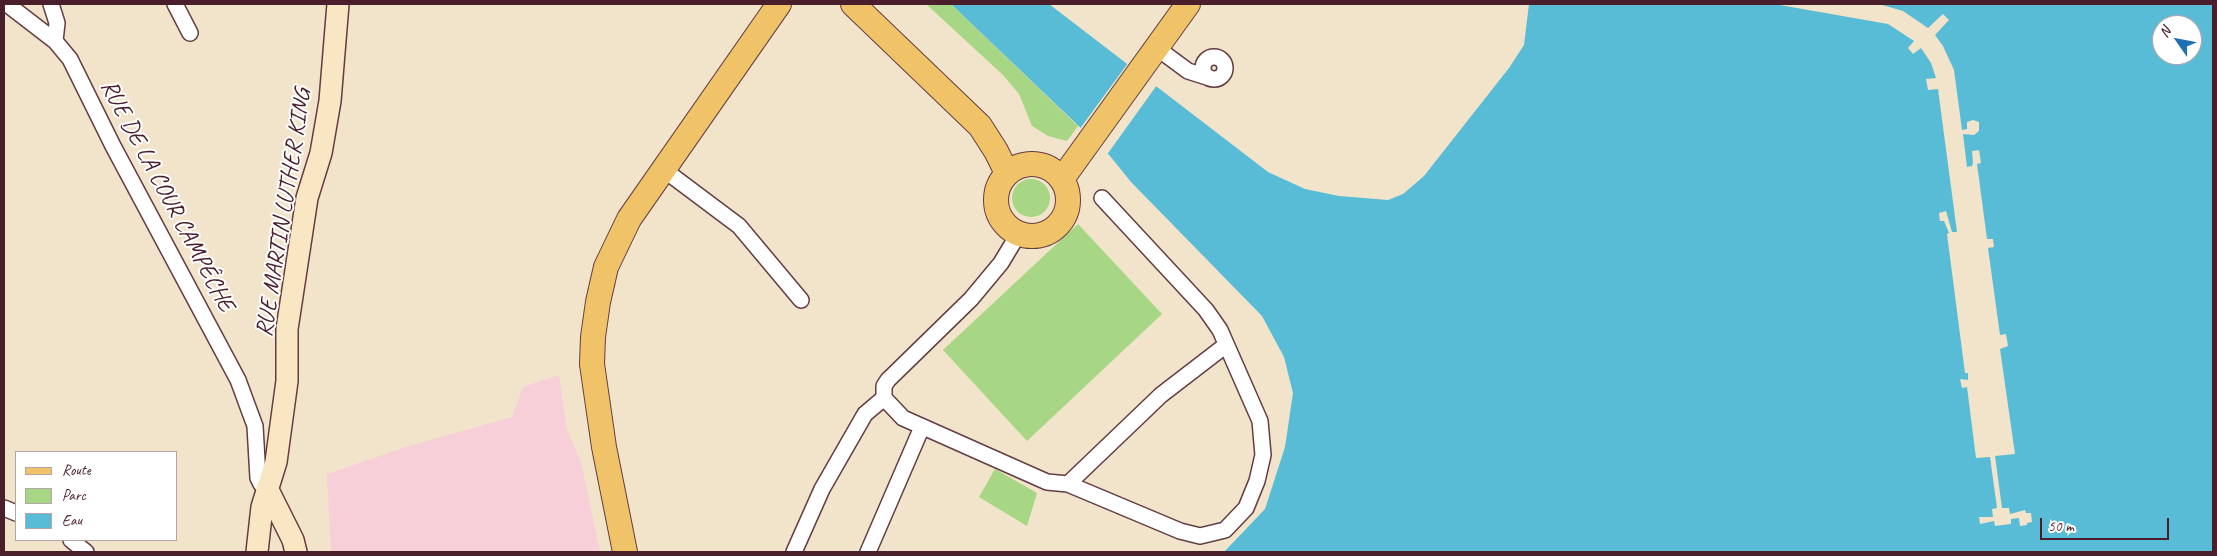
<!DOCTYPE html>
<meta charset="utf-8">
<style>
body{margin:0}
#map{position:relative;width:2217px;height:556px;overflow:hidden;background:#f1e4ca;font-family:Caveat,sans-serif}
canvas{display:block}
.frame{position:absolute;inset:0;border:5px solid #4a1f2b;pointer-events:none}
.legend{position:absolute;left:15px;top:451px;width:162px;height:90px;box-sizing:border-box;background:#fff;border:1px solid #b7a5aa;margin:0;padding:6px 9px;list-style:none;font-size:15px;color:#4a1f2b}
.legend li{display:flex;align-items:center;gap:10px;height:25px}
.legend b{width:25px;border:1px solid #b7a5aa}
.north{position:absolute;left:2152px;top:15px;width:50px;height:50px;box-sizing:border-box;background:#fff;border:1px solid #b7a5aa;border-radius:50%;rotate:303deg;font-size:14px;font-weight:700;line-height:20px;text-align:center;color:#4a1f2b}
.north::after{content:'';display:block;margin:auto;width:18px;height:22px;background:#1f6fb2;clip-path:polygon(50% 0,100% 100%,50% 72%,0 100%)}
.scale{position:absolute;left:2040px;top:518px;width:129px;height:22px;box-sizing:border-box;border:2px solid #4a1f2b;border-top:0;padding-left:6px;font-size:15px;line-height:18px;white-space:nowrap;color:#4a1f2b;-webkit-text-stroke:4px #fff;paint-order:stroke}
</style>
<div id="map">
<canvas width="2217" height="556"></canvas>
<div class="frame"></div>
<ul class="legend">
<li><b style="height:6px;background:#f1c369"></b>Route</li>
<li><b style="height:14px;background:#a7d684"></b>Parc</li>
<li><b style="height:14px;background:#59bcd7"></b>Eau</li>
</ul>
<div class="north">N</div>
<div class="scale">50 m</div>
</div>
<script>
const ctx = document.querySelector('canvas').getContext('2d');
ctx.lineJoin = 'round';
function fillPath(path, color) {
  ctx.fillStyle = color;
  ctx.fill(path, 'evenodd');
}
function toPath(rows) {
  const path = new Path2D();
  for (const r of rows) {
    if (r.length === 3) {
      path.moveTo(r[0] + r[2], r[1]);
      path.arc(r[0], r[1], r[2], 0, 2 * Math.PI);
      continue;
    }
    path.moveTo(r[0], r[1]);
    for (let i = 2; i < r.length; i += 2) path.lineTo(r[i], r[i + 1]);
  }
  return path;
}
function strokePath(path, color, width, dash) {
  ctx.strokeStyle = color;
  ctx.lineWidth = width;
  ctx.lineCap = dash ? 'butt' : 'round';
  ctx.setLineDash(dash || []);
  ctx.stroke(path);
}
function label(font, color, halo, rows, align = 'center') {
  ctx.font = font + ' Caveat,sans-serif';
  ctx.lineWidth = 4;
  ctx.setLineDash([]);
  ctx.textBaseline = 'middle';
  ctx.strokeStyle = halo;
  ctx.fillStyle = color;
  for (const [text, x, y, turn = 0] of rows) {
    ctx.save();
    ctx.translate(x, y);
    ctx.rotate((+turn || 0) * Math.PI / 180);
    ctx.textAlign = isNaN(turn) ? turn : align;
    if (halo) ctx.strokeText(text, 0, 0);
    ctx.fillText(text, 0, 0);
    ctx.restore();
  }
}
const built = toPath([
 [559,375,567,430,581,462,600,552,331,552,327,474,406,447,512,417,523,387]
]);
const green = toPath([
 [926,4,951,4,1078,126,1067,141,1048,136,1032,126,1019,94,1003,75],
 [1031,198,19],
 [1078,224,1162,314,1027,441,943,350],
 [995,469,1037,493,1027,526,979,497]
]);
const water = toPath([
 [951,4,1049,4,1268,172,1305,189,1339,196,1388,200,1403,194,1424,176,1509,68,1524,45,1529,4,2213,4,2213,552,1224,552,1265,509,1285,447,1293,393,1284,357,1262,316,1131,182,1110,156],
 [2162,25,2192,25,2192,55,2162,55]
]);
const pier = toPath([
 [1774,4,1879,4,1903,11,1928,28,1943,14,1949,20,1935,35,1943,46,1954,70,1962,130,1967,129,1967,122,1973,120,1979,122,1979,131,1974,135,1963,134,1967,167,1972,166,1973,163,1972,151,1979,150,1981,163,1977,164,1987,239,1993,239,1994,247,1988,248,2000,335,2006,334,2008,346,2000,349,2015,454,1995,456,2002,508,2009,508,2010,514,2025,510,2026,513,2031,513,2032,522,2027,523,2027,525,2020,526,2019,518,2011,519,2011,524,1995,526,1994,521,1980,524,1979,517,1993,517,1992,509,1997,508,1990,457,1976,458,1967,387,1962,388,1960,379,1968,380,1968,373,1965,373,1947,234,1949,233,1944,221,1940,221,1939,213,1946,211,1952,232,1957,232,1938,89,1928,90,1926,79,1936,78,1931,63,1921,48,1913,54,1908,48,1914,41,1888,24],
 [1128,63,1157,85,1106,156,1079,130]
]);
const minor = toPath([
 [7,4,55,41,70,59,113,146,238,380,255,426,258,478,261,484,267,488],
 [51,4,57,23,55,41],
 [175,4,190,33],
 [1157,46,1165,54,1188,71,1210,78],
 [1214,68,11],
 [663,169,739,226,801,300],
 [1019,233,1001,263,971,299,888,380,884,386,884,398,903,418,1047,482,1068,484,1180,531,1200,536,1225,530,1246,508,1257,481,1263,455,1260,421,1220,330,1206,310,1102,198],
 [1068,484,1161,395,1226,345],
 [4,508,16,513],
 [71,540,86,552],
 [794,552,822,489,865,414,884,398],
 [868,552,922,427]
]);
const secondary = toPath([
 [267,488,293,540,296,552],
 [257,552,262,507,276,462,287,381,287,329,307,198,321,153,330,101,338,4]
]);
const primary = toPath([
 [853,4,980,126,996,151,1007,173],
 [1032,200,36],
 [1062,179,1188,4],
 [625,552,604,447,592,364,593,337,598,302,606,267,629,219,779,4]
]);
const streetNames = [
 ["RUE DE LA COUR CAMPÊCHE",167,196,62],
 ["RUE MARTIN LUTHER KING",284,213,-81]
];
fillPath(built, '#f6cfd8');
fillPath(green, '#a7d684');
fillPath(water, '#59bcd7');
fillPath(pier, '#f1e4ca');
strokePath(minor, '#633d43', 18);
strokePath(secondary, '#633d43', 24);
strokePath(primary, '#633d43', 26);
strokePath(minor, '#fff', 15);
strokePath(secondary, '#f9e7c3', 21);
strokePath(primary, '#f1c369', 24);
label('24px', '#4a1f2b', '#fff', streetNames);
</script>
